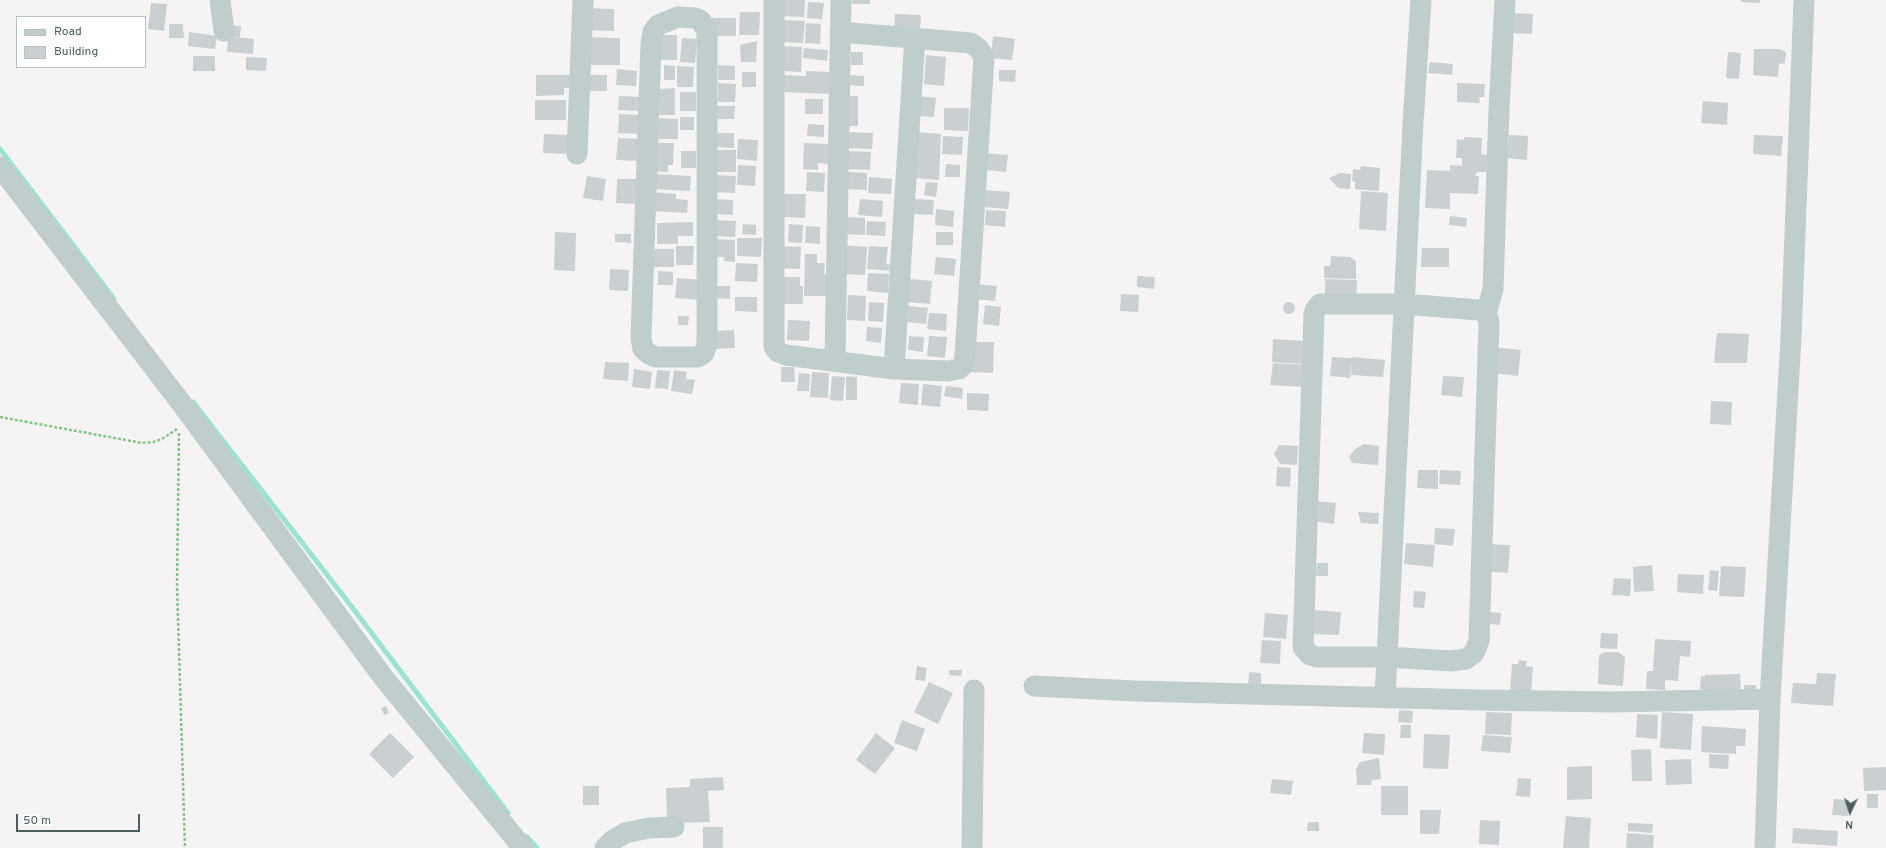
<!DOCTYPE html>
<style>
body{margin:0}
#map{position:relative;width:1886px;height:848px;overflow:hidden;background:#f5f3f4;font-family:Overpass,sans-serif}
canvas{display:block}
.legend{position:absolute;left:16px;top:16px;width:130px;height:52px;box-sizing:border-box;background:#fff;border:1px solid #b7bfbf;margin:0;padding:5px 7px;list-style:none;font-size:12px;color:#4c5e5e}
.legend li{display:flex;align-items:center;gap:8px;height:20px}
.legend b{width:20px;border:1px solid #b7bfbf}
.north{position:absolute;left:1830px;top:792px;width:40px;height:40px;-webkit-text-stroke:3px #fff;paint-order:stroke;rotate:184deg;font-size:11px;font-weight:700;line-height:16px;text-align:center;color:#4c5e5e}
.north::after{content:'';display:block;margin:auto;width:14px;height:18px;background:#4c5e5e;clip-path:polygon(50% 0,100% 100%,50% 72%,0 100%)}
.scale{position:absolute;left:16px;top:814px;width:124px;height:18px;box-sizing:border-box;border:2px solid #4c5e5e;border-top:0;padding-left:5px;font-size:12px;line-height:14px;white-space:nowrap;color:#4c5e5e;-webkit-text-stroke:3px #fff;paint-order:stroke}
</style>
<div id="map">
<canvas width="1886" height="848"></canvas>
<ul class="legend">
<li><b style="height:5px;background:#c0cdcd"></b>Road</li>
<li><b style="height:11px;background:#cad0d1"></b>Building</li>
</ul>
<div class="north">N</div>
<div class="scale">50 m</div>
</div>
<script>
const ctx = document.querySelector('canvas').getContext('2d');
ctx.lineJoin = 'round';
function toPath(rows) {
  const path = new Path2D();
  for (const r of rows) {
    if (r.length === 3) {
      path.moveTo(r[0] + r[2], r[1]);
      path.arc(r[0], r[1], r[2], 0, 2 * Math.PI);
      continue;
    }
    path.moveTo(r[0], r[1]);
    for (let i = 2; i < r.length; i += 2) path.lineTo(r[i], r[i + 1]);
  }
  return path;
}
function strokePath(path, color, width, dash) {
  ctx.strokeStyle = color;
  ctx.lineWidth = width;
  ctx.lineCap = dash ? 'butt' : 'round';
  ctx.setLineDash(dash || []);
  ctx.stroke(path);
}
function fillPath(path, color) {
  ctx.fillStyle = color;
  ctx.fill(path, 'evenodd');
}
const stream = toPath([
 [0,149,114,299],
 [193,402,342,594,508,813],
 [527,837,537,848]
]);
const building = toPath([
 [779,0,805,0,804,17,778,16],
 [852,0,870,0,870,4,852,4],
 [1741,0,1760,0,1760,3,1741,2],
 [808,2,824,3,822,19,807,18],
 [151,3,167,4,164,31,148,29],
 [586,8,614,9,614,31,585,30],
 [740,12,760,12,759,35,739,35],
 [1510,13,1533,14,1532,34,1509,33],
 [895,14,921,15,920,30,894,28],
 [712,18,736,18,736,36,712,36],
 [783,20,805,21,803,43,781,42],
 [806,23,821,24,820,44,805,43],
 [169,24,183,24,184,38,169,38],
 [229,25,241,26,240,37,235,37,254,39,253,54,227,52],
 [189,32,217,36,215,49,188,46],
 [658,35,677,35,677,60,658,60],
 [993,36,1015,39,1012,60,991,58],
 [586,37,620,38,620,65,586,65],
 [682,38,697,39,695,63,680,62],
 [757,41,756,62,741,62,740,45],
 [782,46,802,47,801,72,780,71],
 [804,48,828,50,827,61,803,58],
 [1754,49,1779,49,1786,52,1785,63,1779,64,1778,77,1753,75],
 [851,52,863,52,863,65,851,65],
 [1728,52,1741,53,1739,79,1726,78],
 [926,55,946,57,944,86,924,84],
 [193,56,215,56,215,71,193,71],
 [246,57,267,58,266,71,246,70],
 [1430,62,1453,64,1452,75,1428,73],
 [664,65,675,66,675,80,664,80],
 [718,65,735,66,735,80,718,80],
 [677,66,694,67,693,87,677,87],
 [617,69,637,71,636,86,616,85],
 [999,70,1016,70,1015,82,999,81],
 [806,71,832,72,831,94,781,92,782,75,806,76],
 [742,72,756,72,756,87,742,87],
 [536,75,570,75,570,88,564,88,564,95,536,96],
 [585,75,607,75,607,91,585,91],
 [848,75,864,76,864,86,848,85],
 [718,83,736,84,735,102,718,102],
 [1457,83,1485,84,1484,97,1479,97,1480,103,1457,102],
 [675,88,675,115,659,115,659,89],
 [680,92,696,92,696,111,680,111],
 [619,96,642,97,641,111,618,110],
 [844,96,858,96,858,126,844,126],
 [920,96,936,98,934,117,919,116],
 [805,99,823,99,823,114,805,114],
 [535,100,566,100,566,120,535,120],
 [1703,101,1728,103,1727,125,1701,123],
 [716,106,735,106,734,119,716,119],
 [944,108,969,108,968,131,944,130],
 [619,114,641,115,641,134,618,133],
 [680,117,694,117,694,130,680,130],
 [656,118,678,119,678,139,655,139],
 [808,124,824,125,824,137,807,136],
 [846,132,873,133,872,149,846,148],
 [917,132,941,134,939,180,915,178],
 [715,133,734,133,734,148,715,147],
 [544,134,569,135,569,154,543,153],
 [1509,135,1528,136,1527,160,1507,158],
 [1754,135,1783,136,1781,156,1753,154],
 [943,136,963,137,962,155,942,154],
 [1464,137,1482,138,1481,154,1487,155,1486,172,1477,172,1475,176,1479,176,1478,194,1450,193,1450,209,1425,208,1427,170,1450,171,1450,165,1462,166,1462,158,1456,158,1457,139,1464,140],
 [618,138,642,139,641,161,616,160],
 [738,139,758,140,757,161,737,159],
 [651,143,674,143,673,165,668,165,668,172,650,171],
 [804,143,829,144,828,164,818,163,818,170,803,169],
 [713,150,736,150,736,172,713,172],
 [681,151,696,151,696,168,681,168],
 [846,151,871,152,870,170,845,169],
 [985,153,1008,155,1006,172,984,170],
 [946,164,960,165,960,177,945,177],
 [738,165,756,166,755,186,737,185],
 [1361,166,1380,168,1379,191,1355,189,1355,182,1352,181,1353,169,1360,170],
 [807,172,825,173,824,192,806,191],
 [847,172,867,173,867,190,846,189],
 [1340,173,1351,174,1350,189,1338,188,1329,178],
 [653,174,691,176,690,191,652,189],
 [712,175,736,176,735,193,711,192],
 [587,176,606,179,603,201,583,198],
 [869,177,892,179,891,194,868,193],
 [617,179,638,179,637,204,616,203],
 [926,182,938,183,936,197,924,195],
 [984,190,1010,192,1008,209,982,207],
 [1361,191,1388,193,1386,231,1359,229],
 [652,192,676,194,676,199,688,200,687,213,650,211],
 [784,194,806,194,805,218,784,217],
 [715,199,733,200,733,215,714,214],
 [860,199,883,201,882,217,858,215],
 [914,199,934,200,933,215,913,214],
 [936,209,954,211,953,227,935,225],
 [986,210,1006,211,1005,227,985,225],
 [1450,216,1467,218,1466,227,1449,225],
 [845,217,865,218,865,235,844,234],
 [715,220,736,221,735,237,715,236],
 [867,221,886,222,885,236,866,235],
 [693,222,693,236,678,236,678,244,657,244,657,223],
 [743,224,756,225,756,235,742,234],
 [789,224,803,225,802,243,788,242],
 [806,226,820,227,820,244,805,243],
 [555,232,576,233,575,271,554,270],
 [936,232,953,232,953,245,936,245],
 [615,234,631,234,631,243,615,242],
 [737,238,762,238,761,257,737,256],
 [712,239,735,240,735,262,724,261,724,257,712,257],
 [844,245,867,247,865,275,842,274],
 [676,246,694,246,693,265,676,265],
 [778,246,801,247,800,269,777,268],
 [869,246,888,247,886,264,895,265,894,271,867,269],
 [1422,248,1449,248,1449,267,1421,267],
 [651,249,674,249,674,267,652,267],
 [805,254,817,254,817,263,825,263,824,274,831,274,831,296,804,296],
 [1331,256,1350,257,1356,261,1356,279,1324,278,1324,266,1330,266],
 [936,257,956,259,954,276,934,274],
 [736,263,758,264,757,282,735,281],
 [610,269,629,270,628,291,609,290],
 [658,271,673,272,673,285,658,285],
 [868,273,889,274,888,293,867,291],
 [1137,276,1155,277,1154,289,1137,287],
 [782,277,800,277,800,286,803,286,803,304,782,304],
 [677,278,701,280,700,300,675,298],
 [910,279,932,281,930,304,907,302],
 [1325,279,1357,280,1356,303,1325,302],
 [975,284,997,286,995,301,974,299],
 [712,286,730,286,730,299,712,298],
 [1121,294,1139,295,1138,312,1120,311],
 [848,295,866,296,865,321,847,320],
 [735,297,757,297,757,312,735,311],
 [1289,308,6],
 [869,302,884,303,883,322,868,321],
 [985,305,1001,307,999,326,983,324],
 [908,306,928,308,926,324,907,322],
 [929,313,947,314,946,331,927,329],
 [678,316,689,316,688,325,678,325],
 [788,320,810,321,809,341,787,340],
 [867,327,882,328,881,343,866,341],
 [734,330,735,348,713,349,712,331],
 [1717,333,1749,334,1747,363,1714,363],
 [909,336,924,337,923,352,908,350],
 [929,336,947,337,945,358,927,356],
 [1273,339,1305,341,1303,364,1272,362],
 [972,342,994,342,993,373,971,372],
 [1495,347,1521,350,1518,376,1493,373],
 [1332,357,1352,358,1350,378,1330,376],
 [1352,357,1385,360,1383,377,1351,375],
 [605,362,629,363,628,381,603,379],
 [1273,363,1305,365,1303,387,1270,385],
 [781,367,794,367,795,382,781,382],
 [634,369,652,372,650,389,632,387],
 [657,370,670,371,668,389,655,388],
 [674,370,687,372,686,379,695,380,692,394,671,391],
 [812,372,829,373,828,398,810,397],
 [799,373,810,374,809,391,797,391],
 [832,376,845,377,843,401,830,400],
 [846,376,857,377,857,400,846,400],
 [1443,376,1464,377,1462,397,1441,395],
 [901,383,919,384,918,405,899,403],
 [923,384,942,386,940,407,921,405],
 [946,386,963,388,962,399,944,396],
 [967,393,989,394,988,411,967,410],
 [1711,401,1732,402,1731,425,1710,424],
 [1364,444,1379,446,1378,465,1352,463,1349,457,1355,449],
 [1279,445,1298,446,1297,465,1280,464,1274,454],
 [1277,467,1291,468,1290,487,1276,486],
 [1418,470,1438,470,1438,489,1417,488],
 [1440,470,1461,471,1460,485,1439,484],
 [1315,501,1336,503,1334,524,1313,521],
 [1358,512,1379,513,1378,524,1361,523],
 [1435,528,1455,529,1453,546,1434,544],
 [1406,543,1435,545,1433,567,1404,564],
 [1484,544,1510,545,1508,573,1482,571],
 [1317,563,1328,563,1328,576,1316,576],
 [1652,565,1654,591,1634,592,1633,567],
 [1721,566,1746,567,1744,597,1719,596],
 [1710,570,1719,571,1717,591,1708,590],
 [1678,574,1704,575,1703,594,1677,592],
 [1614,578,1631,579,1630,596,1612,595],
 [1414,591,1426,592,1424,608,1413,607],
 [1313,610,1341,612,1339,635,1312,634],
 [1490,612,1501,613,1500,625,1489,624],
 [1265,613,1288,615,1286,639,1263,637],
 [1601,633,1618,634,1617,649,1600,648],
 [1655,639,1691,641,1690,657,1680,656,1678,681,1665,680,1665,690,1646,689,1647,671,1653,671],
 [1262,640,1281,641,1280,664,1260,663],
 [1606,652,1618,652,1625,657,1623,686,1598,684,1599,655],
 [1519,660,1527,661,1526,666,1533,667,1531,693,1510,691,1512,664,1518,664],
 [917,666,927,668,925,681,915,680],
 [949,670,962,670,961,676,949,675],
 [1249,672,1261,673,1261,686,1248,685],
 [1817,673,1836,674,1833,706,1791,703,1793,683,1816,684],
 [1740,674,1741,692,1705,693,1705,690,1700,689,1701,676,1705,677,1705,675],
 [929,682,953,693,938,724,914,712],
 [1744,685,1756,685,1755,698,1744,698],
 [386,706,389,713,384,715,381,708],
 [1399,710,1413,711,1412,723,1398,722],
 [1486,712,1512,713,1511,735,1485,734],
 [1662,712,1693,714,1691,750,1660,748],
 [1637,714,1658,715,1657,739,1636,737],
 [902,720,925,729,917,751,894,743],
 [1401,725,1411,725,1411,738,1400,738],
 [1702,726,1746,729,1745,746,1736,746,1736,754,1701,752],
 [390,733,414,757,393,778,369,754],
 [876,733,895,748,875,774,856,760],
 [1364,733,1385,734,1384,755,1362,753],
 [1424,734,1450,735,1448,769,1423,768],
 [1483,735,1512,737,1510,753,1481,751],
 [1651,749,1652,781,1632,781,1631,750],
 [1709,754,1729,755,1728,769,1709,768],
 [1379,758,1381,779,1372,780,1371,785,1357,785,1356,769,1360,762],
 [1691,759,1692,784,1666,785,1665,760],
 [1592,766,1592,799,1567,800,1567,767],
 [1886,767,1886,790,1864,791,1863,768],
 [723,777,724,790,708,791,710,822,667,823,666,788,690,787,690,779],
 [1518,778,1531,779,1530,797,1516,796],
 [1272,779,1293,781,1291,795,1270,793],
 [583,786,599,786,599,805,583,805],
 [1381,786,1408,786,1408,815,1381,815],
 [1867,794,1878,794,1878,808,1867,808],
 [1834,799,1849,800,1848,816,1832,815],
 [1420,810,1441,810,1439,834,1420,834],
 [1566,816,1591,818,1589,848,1563,848],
 [1480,820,1500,821,1499,845,1479,844],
 [1308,822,1319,822,1319,831,1307,831],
 [1628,823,1653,824,1652,833,1628,831],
 [703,827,723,827,723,848,703,848],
 [1793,828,1838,831,1837,846,1792,843],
 [1627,833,1654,835,1653,848,1626,848]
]);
const path = toPath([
 [0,417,142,443,153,442,162,439,177,429],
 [179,433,177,584,185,848]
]);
const minor = toPath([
 [220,0,224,31],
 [774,0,774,347,778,352,786,355,894,369,948,371,959,369,964,364,965,355,984,57,979,49,971,43,840,32],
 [678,17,695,18,701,21,707,31,707,344,704,353,698,357,656,357,649,354,643,349,641,338,651,44,653,32,658,25,678,17],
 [577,154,583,0],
 [0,167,182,404,383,677,523,848],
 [1320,304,1404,304,1479,310,1486,314,1489,322,1479,641,1474,653,1466,659,1451,661,1386,657,1317,657,1310,655,1303,647,1314,315,1315,310,1320,304],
 [1486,314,1493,289,1499,109,1505,0],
 [835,361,841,0],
 [894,369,915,37],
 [1034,686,1135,691,1479,700,1612,702,1770,699],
 [1385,698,1413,123,1421,0],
 [605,848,612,841,625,833,649,828,674,827],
 [972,848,974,690],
 [1765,848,1770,699,1791,338,1804,0]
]);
strokePath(stream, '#99e4d2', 5);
fillPath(building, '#cad0d1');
strokePath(path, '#82c786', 2.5, [3, 2]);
strokePath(minor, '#c0cdcd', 21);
</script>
